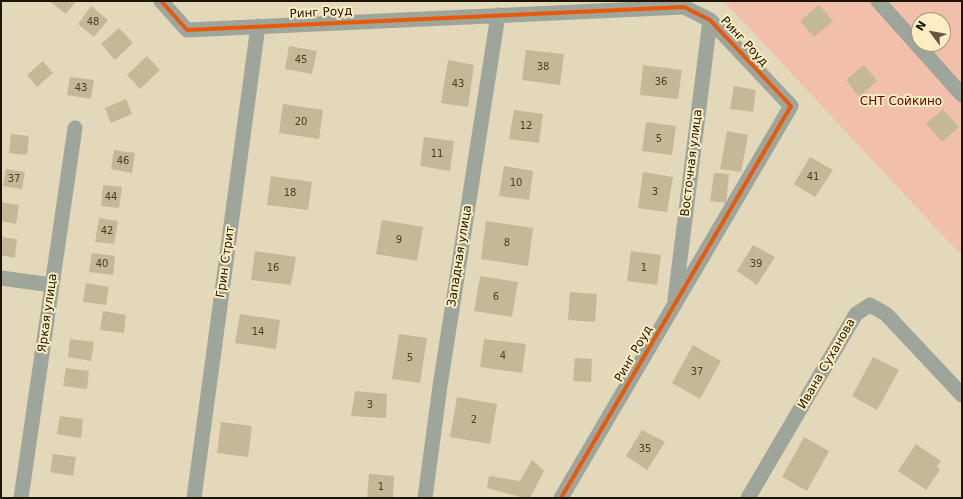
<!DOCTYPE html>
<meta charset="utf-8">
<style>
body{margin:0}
#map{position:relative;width:963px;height:499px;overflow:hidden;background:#e4d8ba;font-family:"DejaVu Sans",sans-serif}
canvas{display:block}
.frame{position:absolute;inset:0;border:2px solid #1c1502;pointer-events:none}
.north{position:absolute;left:911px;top:12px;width:40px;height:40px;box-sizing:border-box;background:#feedc2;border:1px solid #a49775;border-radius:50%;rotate:302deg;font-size:11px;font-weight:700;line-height:16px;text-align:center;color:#1c1502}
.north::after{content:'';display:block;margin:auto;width:14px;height:18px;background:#625942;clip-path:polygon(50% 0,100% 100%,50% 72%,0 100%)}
</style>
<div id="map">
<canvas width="963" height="499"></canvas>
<div class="frame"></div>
<div class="north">N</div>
</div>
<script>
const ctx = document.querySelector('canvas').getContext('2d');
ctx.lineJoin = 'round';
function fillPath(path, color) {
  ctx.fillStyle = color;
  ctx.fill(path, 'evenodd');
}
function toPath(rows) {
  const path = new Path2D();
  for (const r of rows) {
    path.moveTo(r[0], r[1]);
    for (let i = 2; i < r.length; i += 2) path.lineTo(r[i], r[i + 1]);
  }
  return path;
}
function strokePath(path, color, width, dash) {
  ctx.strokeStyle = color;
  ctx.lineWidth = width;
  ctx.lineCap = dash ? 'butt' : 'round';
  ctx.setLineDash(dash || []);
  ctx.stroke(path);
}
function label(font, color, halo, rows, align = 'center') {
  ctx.font = font + ' "DejaVu Sans",sans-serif';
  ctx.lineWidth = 4;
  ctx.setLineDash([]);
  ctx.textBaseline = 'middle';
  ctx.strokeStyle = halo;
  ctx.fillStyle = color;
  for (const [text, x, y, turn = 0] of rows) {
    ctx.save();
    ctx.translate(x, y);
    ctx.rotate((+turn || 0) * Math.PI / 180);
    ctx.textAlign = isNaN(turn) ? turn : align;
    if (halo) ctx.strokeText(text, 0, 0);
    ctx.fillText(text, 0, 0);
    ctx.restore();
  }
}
const green = toPath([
 [724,1,962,1,962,255,945,238],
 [919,20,943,20,943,44,919,44]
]);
const building = toPath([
 [49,1,76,1,66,14],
 [819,5,833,21,814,37,800,21],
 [91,6,108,20,94,37,78,24],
 [119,28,133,43,115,60,101,44],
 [289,46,317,51,312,74,285,69],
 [526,50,564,54,560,85,522,80],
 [147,56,160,70,140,89,127,75],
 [448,60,474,65,468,107,441,103],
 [43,61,53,73,37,87,27,75],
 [643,65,682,70,678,99,640,95],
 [864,65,877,81,859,97,846,80],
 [70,77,94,80,91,99,67,95],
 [734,86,756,90,753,112,730,109],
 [126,99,132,114,111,123,105,108],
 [283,104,323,110,319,139,279,133],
 [943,109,959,127,942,142,926,124],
 [514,110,543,114,539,143,509,139],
 [646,122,676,126,672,155,642,151],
 [727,131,748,135,741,172,720,169],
 [11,134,29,136,27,155,9,153],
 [424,137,454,141,450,171,420,166],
 [114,150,135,153,132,173,111,169],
 [810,157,833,170,815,197,794,184],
 [504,166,533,171,529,200,499,196],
 [6,169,25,172,22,189,3,186],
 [643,172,673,177,667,212,638,208],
 [714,173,729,174,726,203,710,201],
 [271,176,312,182,308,210,267,205],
 [103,185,122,187,119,208,101,206],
 [1,202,19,205,16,224,1,221],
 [99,218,118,221,114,244,95,242],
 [382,220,423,227,417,261,376,254],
 [486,221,533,228,528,266,481,259],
 [1,237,17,239,15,258,1,255],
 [753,245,775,257,757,285,737,271],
 [255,251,296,257,291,285,251,280],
 [631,251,661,255,657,285,627,281],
 [92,253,115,256,113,275,89,272],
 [480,276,518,282,512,317,474,311],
 [86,283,109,287,106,305,83,302],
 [570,292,597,294,595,322,568,320],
 [103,311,126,315,124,333,100,330],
 [240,314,280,320,276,349,235,343],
 [399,334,427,338,420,383,392,379],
 [70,339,94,342,91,361,68,357],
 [484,339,526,344,522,373,480,367],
 [693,345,721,361,700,399,672,383],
 [873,357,899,370,877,410,852,396],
 [575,358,592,359,591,382,573,381],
 [66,368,89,371,87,389,63,386],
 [355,391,387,394,386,418,351,416],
 [457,397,497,404,490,444,450,437],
 [60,416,83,419,81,438,57,434],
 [221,422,252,426,248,457,217,453],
 [642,430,665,442,647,470,626,456],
 [804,437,829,451,807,491,782,477],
 [916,444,941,461,937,467,940,470,926,490,898,471],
 [53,454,76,457,73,476,50,472],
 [532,460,544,471,530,498,524,498,487,488,489,476,520,481],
 [369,474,394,476,393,498,367,498]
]);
const street = toPath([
 [161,1,187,30,684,7,710,20,791,106,561,498],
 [878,1,962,95],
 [1,278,52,285],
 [675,299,710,20],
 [21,498,75,128],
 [194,498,258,26],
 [425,498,440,386,498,15],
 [748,498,856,314,870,305,886,314,962,395]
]);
const cycleway = toPath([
 [161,1,187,30,684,7,710,20,791,106,561,498]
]);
const numberNames = [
 ["48",93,22],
 ["45",301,60],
 ["38",543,67],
 ["36",661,82],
 ["43",458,84],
 ["43",81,88],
 ["20",301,122],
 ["12",526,126],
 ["5",659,139],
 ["11",437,154],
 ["46",123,161],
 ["41",813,177],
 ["37",14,179],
 ["10",516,183],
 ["3",655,192],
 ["18",290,193],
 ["44",111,197],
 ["42",107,231],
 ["9",399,240],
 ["8",507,243],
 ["40",102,264],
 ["39",756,264],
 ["16",273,268],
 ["1",644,268],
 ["6",496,297],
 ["14",258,332],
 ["4",503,356],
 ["5",410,358],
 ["37",697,372],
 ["3",370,405],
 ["2",474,420],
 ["35",645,449],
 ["1",381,487]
];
const streetNames = [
 ["Ринг Роуд",321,13,-3],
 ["Ринг Роуд",744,42,47],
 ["Восточная улица",692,163,-83],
 ["Западная улица",460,256,-81],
 ["Грин Стрит",226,262,-82],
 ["Яркая улица",48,313,-82],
 ["Ринг Роуд",634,354,-60],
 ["Ивана Суханова",827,364,-60]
];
const parkNames = [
 ["СНТ Сойкино",901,102]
];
fillPath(green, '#f2bfab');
fillPath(building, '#c5b897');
strokePath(street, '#9ea59b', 15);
strokePath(cycleway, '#e8590c', 4);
label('10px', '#463e27', null, numberNames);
label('12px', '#1c1502', '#feedc2', streetNames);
label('12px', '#5d0000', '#feedc2', parkNames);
</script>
